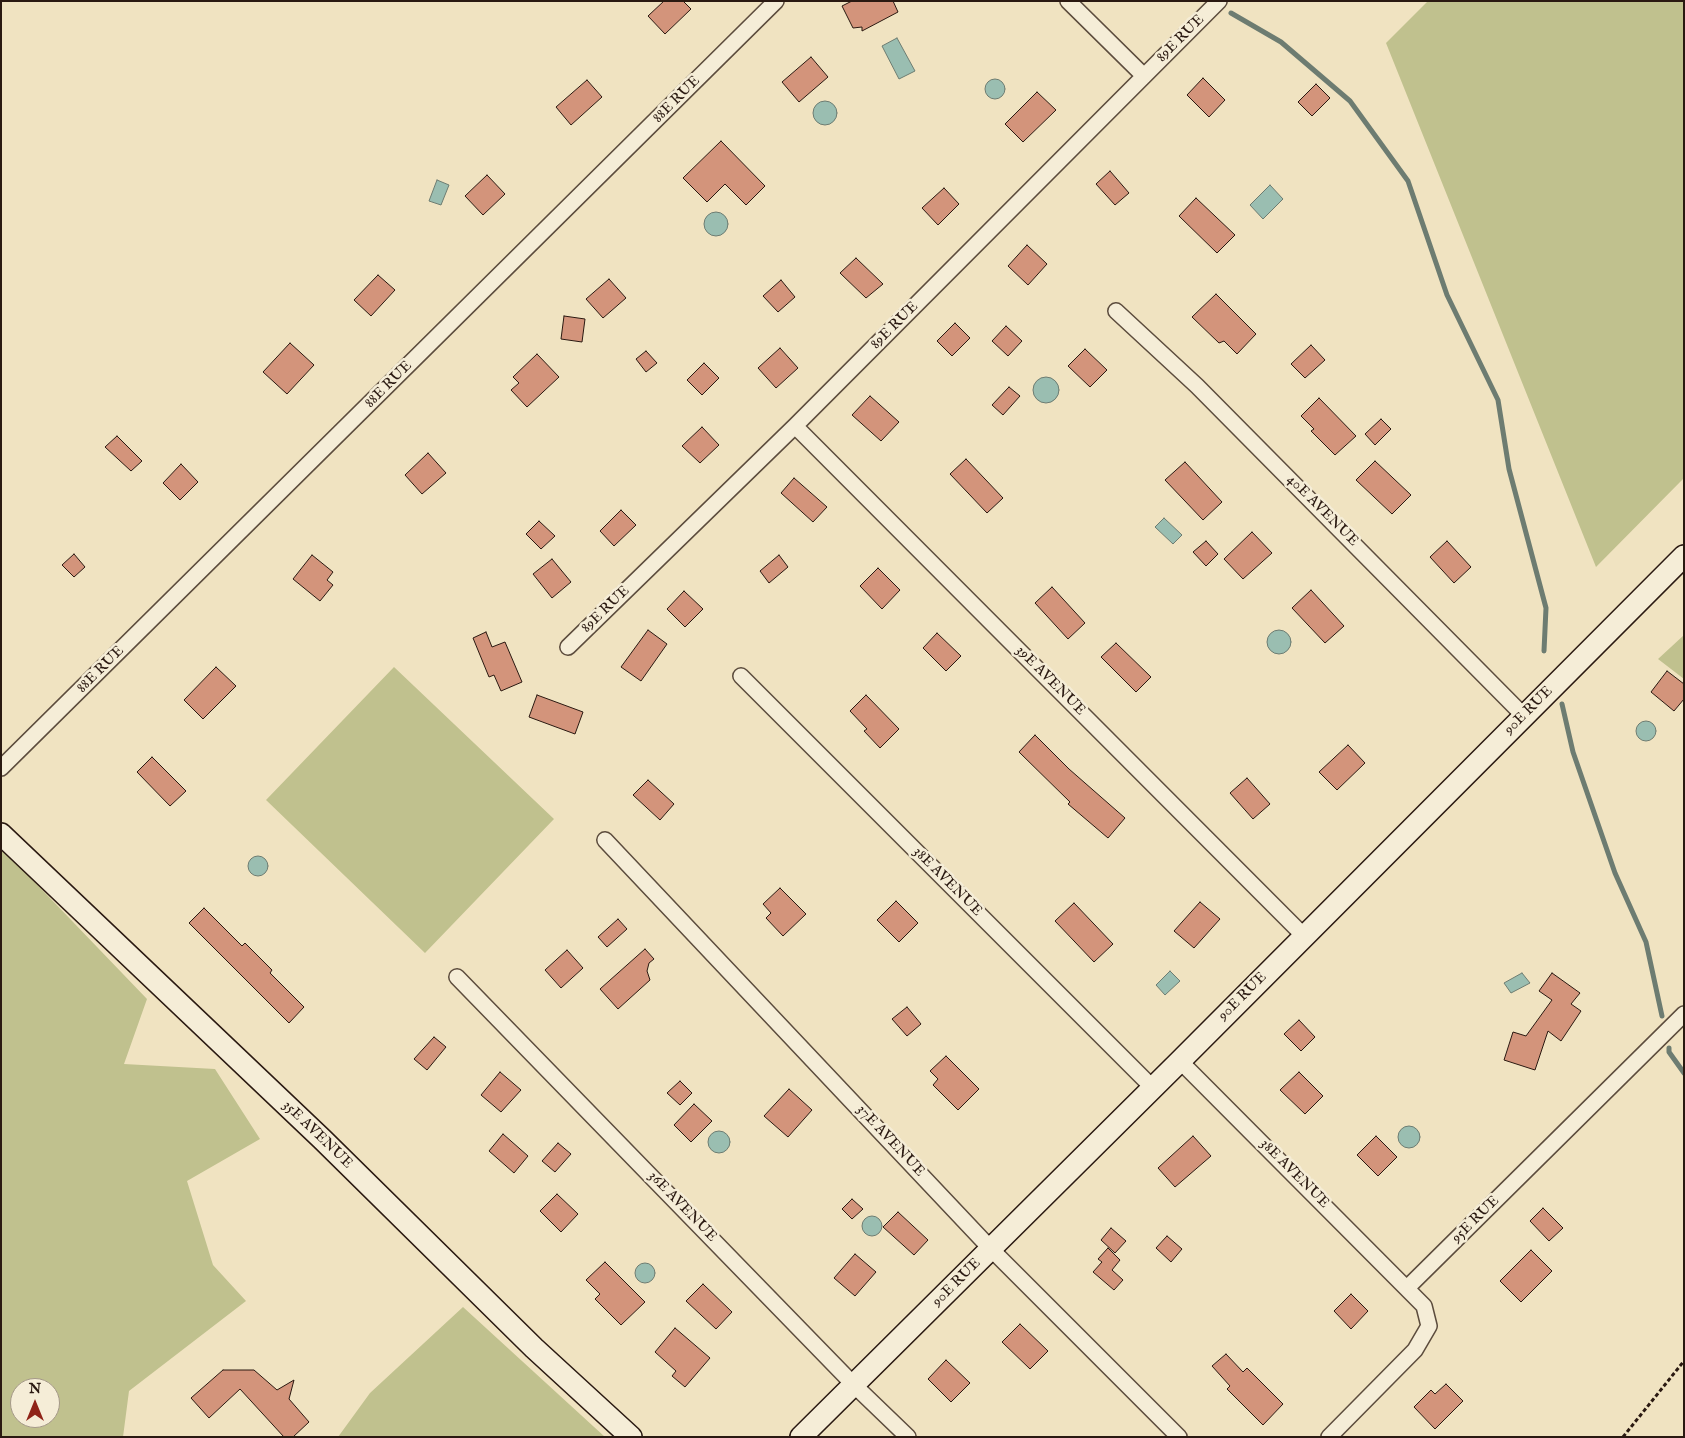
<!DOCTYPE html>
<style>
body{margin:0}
#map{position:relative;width:1685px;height:1438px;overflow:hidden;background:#f0e3c1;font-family:"IM FELL English",serif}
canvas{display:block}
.frame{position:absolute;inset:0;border:2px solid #2a1911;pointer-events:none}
.north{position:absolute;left:10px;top:1378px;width:50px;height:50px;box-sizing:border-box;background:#f5edd7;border:1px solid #a49888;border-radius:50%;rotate:0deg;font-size:14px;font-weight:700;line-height:20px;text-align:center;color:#2a1911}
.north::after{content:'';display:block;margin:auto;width:18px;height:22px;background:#8f2418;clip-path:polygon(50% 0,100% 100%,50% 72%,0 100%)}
</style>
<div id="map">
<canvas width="1685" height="1438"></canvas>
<div class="frame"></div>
<div class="north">N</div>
</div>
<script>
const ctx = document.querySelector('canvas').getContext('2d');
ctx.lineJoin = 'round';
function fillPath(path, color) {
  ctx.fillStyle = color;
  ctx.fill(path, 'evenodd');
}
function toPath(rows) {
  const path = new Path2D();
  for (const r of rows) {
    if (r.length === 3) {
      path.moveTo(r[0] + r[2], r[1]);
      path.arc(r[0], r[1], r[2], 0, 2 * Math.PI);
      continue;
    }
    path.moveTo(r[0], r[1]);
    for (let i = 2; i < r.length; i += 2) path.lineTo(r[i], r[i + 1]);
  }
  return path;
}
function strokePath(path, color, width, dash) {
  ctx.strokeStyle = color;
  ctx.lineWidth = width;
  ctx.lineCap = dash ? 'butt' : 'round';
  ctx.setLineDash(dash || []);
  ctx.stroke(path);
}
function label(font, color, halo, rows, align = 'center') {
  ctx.font = font + ' "IM FELL English",serif';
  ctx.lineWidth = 5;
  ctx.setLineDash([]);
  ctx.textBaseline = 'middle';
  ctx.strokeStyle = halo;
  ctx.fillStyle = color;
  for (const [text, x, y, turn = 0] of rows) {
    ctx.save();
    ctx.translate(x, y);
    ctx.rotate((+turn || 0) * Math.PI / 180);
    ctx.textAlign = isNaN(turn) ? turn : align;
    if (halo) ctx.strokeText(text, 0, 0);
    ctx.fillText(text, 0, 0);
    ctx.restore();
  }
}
const green = toPath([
 [1428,1,1684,1,1684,478,1596,567,1386,43],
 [1684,635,1684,679,1658,659],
 [394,667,554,819,425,953,266,800],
 [1,847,147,999,124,1064,215,1069,260,1139,187,1181,213,1265,246,1301,129,1391,123,1437,1,1437],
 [20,1388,50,1388,50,1418,20,1418],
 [463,1307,605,1437,338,1437,370,1393]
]);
const water = toPath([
 [897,38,915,71,899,79,882,46,897,38],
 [995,89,10],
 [825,113,12],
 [437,180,449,185,441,205,429,201,437,180],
 [1270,185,1283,199,1263,219,1250,205,1270,185],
 [716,224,12],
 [1046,390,13],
 [1164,518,1182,535,1173,544,1155,527,1164,518],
 [1279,642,12],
 [1646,731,10],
 [258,866,10],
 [1170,971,1180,981,1165,995,1156,985,1170,971],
 [1522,973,1530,983,1511,993,1504,983,1522,973],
 [1409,1137,11],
 [719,1142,11],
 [872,1226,10],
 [645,1273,10]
]);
const stream = toPath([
 [1231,13,1281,42,1350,101,1408,181,1447,295,1498,400,1509,469,1546,608,1544,651],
 [1562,704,1573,752,1615,873,1646,942,1662,1016],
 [1669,1048,1669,1052,1684,1073]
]);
const building = toPath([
 [664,1,683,1,691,9,665,34,648,16,664,1],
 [852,1,893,1,898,12,862,31,862,27,853,28,842,6,852,1],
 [811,57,828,77,799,102,782,82,811,57],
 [1203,78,1225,100,1209,117,1187,95,1203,78],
 [587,80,602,97,571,125,556,107,587,80],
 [1316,84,1330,98,1312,116,1298,102,1316,84],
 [1037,92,1056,110,1023,142,1005,124,1037,92],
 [721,141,765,186,746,205,725,184,707,202,683,178,721,141],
 [1110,171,1129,193,1115,205,1096,184,1110,171],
 [487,175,505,194,483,215,465,196,487,175],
 [944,188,959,204,938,225,922,208,944,188],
 [1196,198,1235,235,1217,253,1179,216,1196,198],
 [1027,245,1047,264,1028,285,1008,266,1027,245],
 [856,258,883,284,866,298,840,273,856,258],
 [378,275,395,290,371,316,354,300,378,275],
 [609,279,626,298,603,318,586,299,609,279],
 [781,280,795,297,778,312,763,296,781,280],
 [1216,294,1256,334,1237,354,1224,341,1219,343,1192,317,1216,294],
 [564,316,585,319,582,342,561,339,564,316],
 [955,323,970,338,952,356,937,341,955,323],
 [1006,326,1022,341,1008,356,992,341,1006,326],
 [290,343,314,365,287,394,263,372,290,343],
 [1311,345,1325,360,1305,378,1291,364,1311,345],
 [780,348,798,368,776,388,758,368,780,348],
 [1085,349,1107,370,1090,387,1068,366,1085,349],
 [646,351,657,363,646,372,636,359,646,351],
 [537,354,559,377,527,407,511,390,519,383,513,377,537,354],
 [704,363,719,378,702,395,687,380,704,363],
 [1009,387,1020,396,1003,415,992,405,1009,387],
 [870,396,899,422,881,441,852,415,870,396],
 [1319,398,1356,436,1335,455,1311,431,1314,429,1301,416,1319,398],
 [1381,419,1391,429,1375,445,1365,434,1381,419],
 [702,427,719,445,700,463,682,446,702,427],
 [117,436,142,461,131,471,105,447,117,436],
 [428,453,446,473,422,494,405,475,428,453],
 [966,459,1003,498,987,513,950,474,966,459],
 [1375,461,1411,495,1392,514,1356,480,1375,461],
 [1185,462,1222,502,1203,520,1165,480,1185,462],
 [181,464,198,482,180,500,163,483,181,464],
 [794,478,827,507,813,522,781,493,794,478],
 [621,510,636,525,614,546,600,531,621,510],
 [539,521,555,536,541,549,526,534,539,521],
 [1252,532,1272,553,1243,579,1224,559,1252,532],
 [1206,541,1218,554,1206,566,1193,552,1206,541],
 [1447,541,1471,567,1454,583,1430,557,1447,541],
 [74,554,85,567,74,577,62,565,74,554],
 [312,555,333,572,327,580,333,585,320,601,293,579,312,555],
 [779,555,788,567,769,583,760,571,779,555],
 [552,559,571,582,552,598,533,574,552,559],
 [878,568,900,590,882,609,860,586,878,568],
 [1052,587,1085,623,1068,639,1035,603,1052,587],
 [1311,590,1344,626,1325,643,1292,608,1311,590],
 [684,591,703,609,685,627,667,609,684,591],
 [648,630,667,644,641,681,621,667,648,630],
 [486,632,492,647,505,642,522,682,501,691,494,675,489,677,473,638,486,632],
 [937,633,961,656,946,671,923,648,937,633],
 [1116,643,1151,677,1136,692,1101,657,1116,643],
 [216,667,236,686,203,719,184,700,216,667],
 [1667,671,1684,684,1684,699,1674,711,1651,692,1667,671],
 [537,695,583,712,575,734,529,717,537,695],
 [866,695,899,729,880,748,864,731,867,729,850,711,866,695],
 [1035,735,1069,769,1125,818,1108,838,1068,804,1070,802,1019,752,1035,735],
 [1348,745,1365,763,1337,790,1319,772,1348,745],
 [152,757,186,791,170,806,137,772,152,757],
 [1247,778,1270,804,1253,819,1230,793,1247,778],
 [648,780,674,804,660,820,633,795,648,780],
 [780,888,806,914,783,936,766,918,771,913,763,904,780,888],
 [896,901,918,923,899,942,877,920,896,901],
 [1200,902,1220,919,1194,948,1174,931,1200,902],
 [1074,903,1113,944,1094,962,1055,921,1074,903],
 [204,908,242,946,245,943,272,970,270,973,304,1007,289,1023,189,923,204,908],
 [618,919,627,929,607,947,598,937,618,919],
 [645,949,654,959,649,963,647,971,650,980,618,1009,600,989,645,949],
 [567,950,583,968,561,988,545,970,567,950],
 [1552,973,1580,993,1571,1004,1581,1011,1561,1041,1548,1031,1535,1070,1504,1060,1513,1032,1526,1036,1552,1000,1539,991,1552,973],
 [907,1007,921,1024,907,1036,892,1019,907,1007],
 [1299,1020,1315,1037,1301,1051,1284,1034,1299,1020],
 [434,1037,446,1047,427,1070,414,1059,434,1037],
 [946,1056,979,1089,958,1110,933,1085,938,1079,930,1071,946,1056],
 [500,1072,521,1090,501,1112,481,1095,500,1072],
 [1299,1072,1323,1096,1305,1114,1280,1090,1299,1072],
 [680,1081,692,1093,680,1105,667,1093,680,1081],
 [789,1089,812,1110,788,1137,764,1116,789,1089],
 [694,1104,712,1121,691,1142,674,1125,694,1104],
 [503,1134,528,1156,514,1173,489,1151,503,1134],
 [1193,1136,1211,1156,1175,1187,1158,1168,1193,1136],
 [1376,1136,1397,1157,1378,1176,1357,1155,1376,1136],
 [558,1143,571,1154,555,1172,542,1161,558,1143],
 [557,1194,578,1214,561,1232,540,1211,557,1194],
 [852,1199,863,1209,852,1219,842,1209,852,1199],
 [1543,1208,1563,1228,1549,1241,1530,1221,1543,1208],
 [898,1212,928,1240,914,1255,883,1227,898,1212],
 [1111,1228,1126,1241,1115,1253,1101,1240,1111,1228],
 [1167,1236,1182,1249,1171,1262,1156,1248,1167,1236],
 [1108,1248,1120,1260,1112,1270,1123,1280,1114,1290,1093,1272,1102,1262,1098,1259,1108,1248],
 [1531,1250,1552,1271,1521,1302,1500,1281,1531,1250],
 [855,1254,876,1272,855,1296,834,1278,855,1254],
 [605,1262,645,1302,621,1325,595,1299,600,1294,586,1280,605,1262],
 [703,1284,732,1312,716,1329,686,1301,703,1284],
 [1351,1294,1368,1311,1351,1329,1334,1311,1351,1294],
 [1020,1324,1048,1351,1030,1369,1002,1342,1020,1324],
 [675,1328,710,1358,685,1387,672,1376,676,1371,655,1352,675,1328],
 [1226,1354,1243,1372,1247,1368,1283,1404,1263,1425,1227,1389,1230,1386,1212,1366,1226,1354],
 [946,1360,970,1383,951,1402,928,1379,946,1360],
 [223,1370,254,1370,277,1390,294,1380,289,1399,309,1422,293,1437,284,1437,240,1389,209,1418,191,1398,223,1370],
 [1446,1384,1463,1401,1435,1429,1414,1407,1431,1390,1435,1394,1446,1384]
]);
const path = toPath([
 [1623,1437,1684,1361]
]);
const street = toPath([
 [1068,1,1144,76],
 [1116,311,1197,386,1524,716],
 [795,426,1304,936],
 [568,647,795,426,1219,1],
 [741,676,1153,1088],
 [1,768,776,1],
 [605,840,991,1249,1179,1437],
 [457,977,854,1385,908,1437],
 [1180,1061,1424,1306,1429,1326,1415,1350,1329,1437],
 [1407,1288,1684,1014]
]);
const secondary = toPath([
 [1,834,322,1139,534,1348,631,1437],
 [801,1437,1180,1061,1684,556]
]);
const streetNames = [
 ["89E RUE",1181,39,-45],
 ["88E RUE",677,100,-45],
 ["89E RUE",895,326,-45],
 ["88E RUE",389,385,-45],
 ["40E AVENUE",1322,511,45],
 ["89E RUE",606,610,-44],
 ["88E RUE",101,670,-45],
 ["39E AVENUE",1050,681,45],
 ["90E RUE",1529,711,-45],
 ["38E AVENUE",947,882,45],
 ["90E RUE",1243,997,-45],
 ["35E AVENUE",317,1135,44],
 ["37E AVENUE",890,1141,47],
 ["38E AVENUE",1294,1174,45],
 ["36E AVENUE",682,1207,46],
 ["95E RUE",1476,1220,-45],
 ["90E RUE",957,1283,-45]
];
fillPath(green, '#c0c18e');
fillPath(water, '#9abeb1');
strokePath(water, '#6d7c71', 1);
strokePath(stream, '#6d7c71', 5);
fillPath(building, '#d3947b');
strokePath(building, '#2a1911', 1);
strokePath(street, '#5c4c3d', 18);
strokePath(secondary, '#2a1911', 24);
strokePath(path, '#2a1911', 3, [4, 2.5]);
strokePath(street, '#f5edd7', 15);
strokePath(secondary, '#f5edd7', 21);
label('15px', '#2a1911', '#f5edd7', streetNames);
</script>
